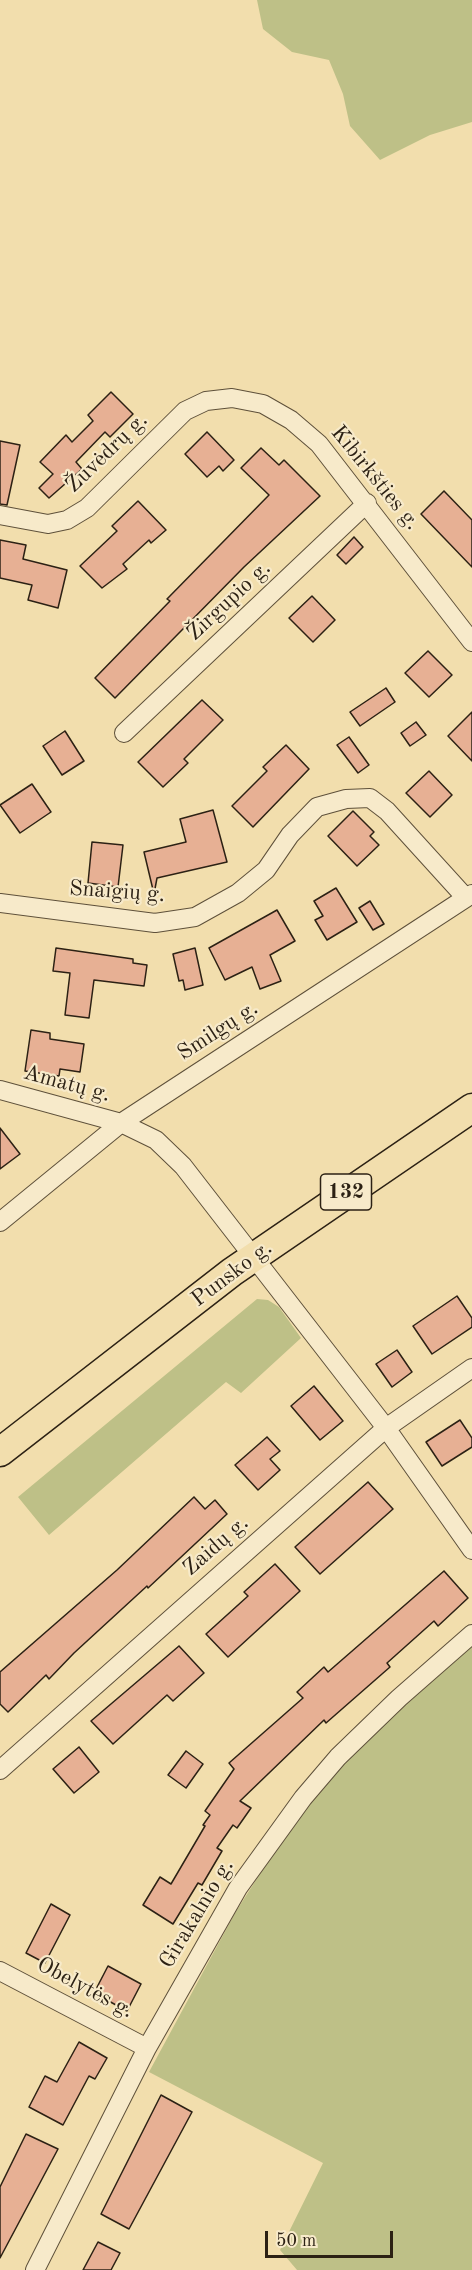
<!DOCTYPE html>
<meta charset="utf-8">
<style>
body{margin:0}
#map{position:relative;width:472px;height:2270px;overflow:hidden;background:#f2dead;font-family:"Old Standard TT",serif}
canvas{display:block}
.scale{position:absolute;left:265px;top:2231px;width:128px;height:27px;box-sizing:border-box;border:3px solid #2c2114;border-top:0;padding-left:8px;font-size:18px;line-height:21px;white-space:nowrap;color:#2c2114;-webkit-text-stroke:4px #f7eaca;paint-order:stroke}
</style>
<div id="map">
<canvas width="472" height="2270"></canvas>
<div class="scale">50 m</div>
</div>
<script>
const ctx = document.querySelector('canvas').getContext('2d');
ctx.lineJoin = 'round';
function fillPath(path, color) {
  ctx.fillStyle = color;
  ctx.fill(path, 'evenodd');
}
function toPath(rows) {
  const path = new Path2D();
  for (const r of rows) {
    path.moveTo(r[0], r[1]);
    for (let i = 2; i < r.length; i += 2) path.lineTo(r[i], r[i + 1]);
  }
  return path;
}
function strokePath(path, color, width, dash) {
  ctx.strokeStyle = color;
  ctx.lineWidth = width;
  ctx.lineCap = dash ? 'butt' : 'round';
  ctx.setLineDash(dash || []);
  ctx.stroke(path);
}
function label(font, color, halo, rows, align = 'center') {
  ctx.font = font + ' "Old Standard TT",serif';
  ctx.lineWidth = 4.5;
  ctx.setLineDash([]);
  ctx.textBaseline = 'middle';
  ctx.strokeStyle = halo;
  ctx.fillStyle = color;
  for (const [text, x, y, turn = 0] of rows) {
    ctx.save();
    ctx.translate(x, y);
    ctx.rotate((+turn || 0) * Math.PI / 180);
    ctx.textAlign = isNaN(turn) ? turn : align;
    if (halo) ctx.strokeText(text, 0, 0);
    ctx.fillText(text, 0, 0);
    ctx.restore();
  }
}
const green = toPath([
 [257,0,472,0,472,122,430,135,380,160,350,126,343,94,329,60,292,52,263,29],
 [257,1299,268,1300,279,1307,301,1338,241,1393,226,1382,49,1535,18,1497],
 [472,1644,472,2270,297,2270,280,2250,323,2163,149,2072,235,1913,284,1836,335,1771,393,1710]
]);
const building = toPath([
 [111,392,133,414,110,437,105,432,76,462,82,469,49,498,39,488,53,474,40,462,66,435,72,442,93,421,88,415,111,392],
 [207,432,234,460,223,471,219,466,207,477,185,454,207,432],
 [0,441,20,445,7,505,0,504,0,441],
 [261,448,279,465,284,460,320,496,244,567,115,698,95,678,170,601,167,599,269,495,241,468,261,448],
 [444,491,472,520,472,567,421,514,444,491],
 [138,501,166,530,151,543,149,540,123,564,127,569,102,588,80,566,117,531,112,526,138,501],
 [354,537,363,547,346,564,337,555,354,537],
 [0,540,26,545,23,559,67,570,58,608,28,600,32,585,0,578,0,540],
 [312,596,335,620,313,642,289,618,312,596],
 [428,651,452,675,429,697,405,673,428,651],
 [386,688,395,702,360,726,350,712,386,688],
 [202,700,223,720,184,759,188,763,163,787,138,762,202,700],
 [472,712,472,761,448,736,472,712],
 [416,722,426,735,410,746,401,733,416,722],
 [65,731,84,761,62,775,43,746,65,731],
 [349,737,369,765,358,773,337,745,349,737],
 [286,745,309,769,253,827,232,806,267,771,263,767,286,745],
 [429,771,452,795,430,817,406,793,429,771],
 [32,784,51,812,20,833,0,805,32,784],
 [213,810,227,862,157,878,154,894,144,852,186,842,180,819,213,810],
 [353,811,374,832,370,836,379,845,357,866,328,836,353,811],
 [92,842,123,845,118,887,88,883,92,842],
 [336,888,357,922,327,940,315,920,323,916,314,901,336,888],
 [370,901,384,924,373,930,359,908,370,901],
 [277,910,295,941,270,955,281,981,260,989,252,967,225,980,209,948,277,910],
 [56,948,133,959,133,963,147,965,144,986,94,980,89,1018,65,1015,70,973,53,971,56,948],
 [195,948,203,985,185,990,183,980,179,981,173,954,195,948],
 [31,1030,50,1033,50,1039,84,1044,80,1072,60,1069,59,1076,25,1071,31,1030],
 [0,1128,20,1154,0,1169,0,1128],
 [457,1296,472,1318,472,1327,432,1354,413,1326,457,1296],
 [397,1350,412,1372,392,1387,376,1364,397,1350],
 [314,1386,343,1421,320,1440,291,1406,314,1386],
 [460,1420,472,1438,472,1447,442,1466,426,1442,460,1420],
 [267,1437,280,1451,270,1459,280,1470,258,1490,235,1465,267,1437],
 [368,1482,393,1509,320,1574,295,1547,368,1482],
 [194,1497,205,1509,215,1500,227,1514,148,1588,147,1586,74,1653,49,1679,46,1675,8,1712,0,1704,0,1672,117,1570,194,1497],
 [275,1564,300,1591,228,1657,206,1634,248,1596,244,1592,275,1564],
 [444,1571,468,1598,438,1626,434,1621,387,1663,390,1667,326,1723,324,1720,240,1801,251,1808,237,1828,233,1825,217,1848,222,1851,202,1885,198,1883,173,1924,143,1905,160,1877,171,1884,205,1826,203,1825,210,1815,205,1811,234,1769,229,1763,303,1698,297,1692,324,1667,328,1672,444,1571],
 [179,1646,204,1673,173,1701,167,1695,113,1744,91,1721,179,1646],
 [79,1747,99,1772,74,1793,53,1769,79,1747],
 [186,1751,203,1764,186,1788,168,1775,186,1751],
 [51,1904,70,1915,45,1963,26,1953,51,1904],
 [108,1966,141,1984,127,2011,94,1993,108,1966],
 [79,2042,107,2058,95,2079,89,2076,63,2125,29,2107,45,2076,57,2082,79,2042],
 [161,2095,192,2112,129,2229,101,2214,161,2095],
 [26,2134,58,2149,0,2258,0,2187,26,2134],
 [98,2242,120,2253,111,2270,83,2270,98,2242]
]);
const minor = toPath([
 [0,515,48,524,67,520,87,508,185,411,206,401,232,398,263,404,291,420,319,444,472,642],
 [124,733,367,503],
 [0,903,155,923,195,917,238,893,266,870,290,835,317,807,346,799,370,798,387,811,466,898],
 [0,1090,121,1123,156,1140,183,1166,386,1428,472,1550],
 [0,1222,121,1123,472,894],
 [0,1770,386,1428,472,1368],
 [0,1971,147,2048],
 [35,2270,147,2048,238,1888,303,1798,338,1757,399,1698,472,1634]
]);
const primary = toPath([
 [0,1452,232,1272,472,1108]
]);
const shields = [
 [346,1192,51]
];
const shieldNames = [
 ["132",346,1192]
];
const streetNames = [
 ["Žuvėdrų g.",107,453,-44],
 ["Kibirkšties g.",375,478,51],
 ["Žirgupio g.",229,601,-43],
 ["Snaigių g.",117,892,4],
 ["Smilgų g.",218,1031,-33],
 ["Amatų g.",67,1084,15],
 ["Punsko g.",232,1274,-37],
 ["Zaidų g.",216,1546,-41],
 ["Girakalnio g.",197,1914,-59],
 ["Obelytės g.",85,1988,28]
];
fillPath(green, '#bec087');
fillPath(building, '#e7b094');
strokePath(building, '#2c2114', 1.5);
strokePath(minor, '#5e503a', 20);
strokePath(primary, '#2c2114', 31);
strokePath(minor, '#f7eaca', 18);
strokePath(primary, '#f2dead', 28);
for (const [x, y, w] of shields) {
  const box = new Path2D();
  box.roundRect(x - w / 2, y - 18, w, 36, 4.5);
  ctx.fillStyle = '#f7eaca';
  ctx.fill(box);
  strokePath(box, '#2c2114', 1.5);
}
label('bold 21px', '#2c2114', null, shieldNames);
label('22px', '#2c2114', '#f7eaca', streetNames);
</script>
